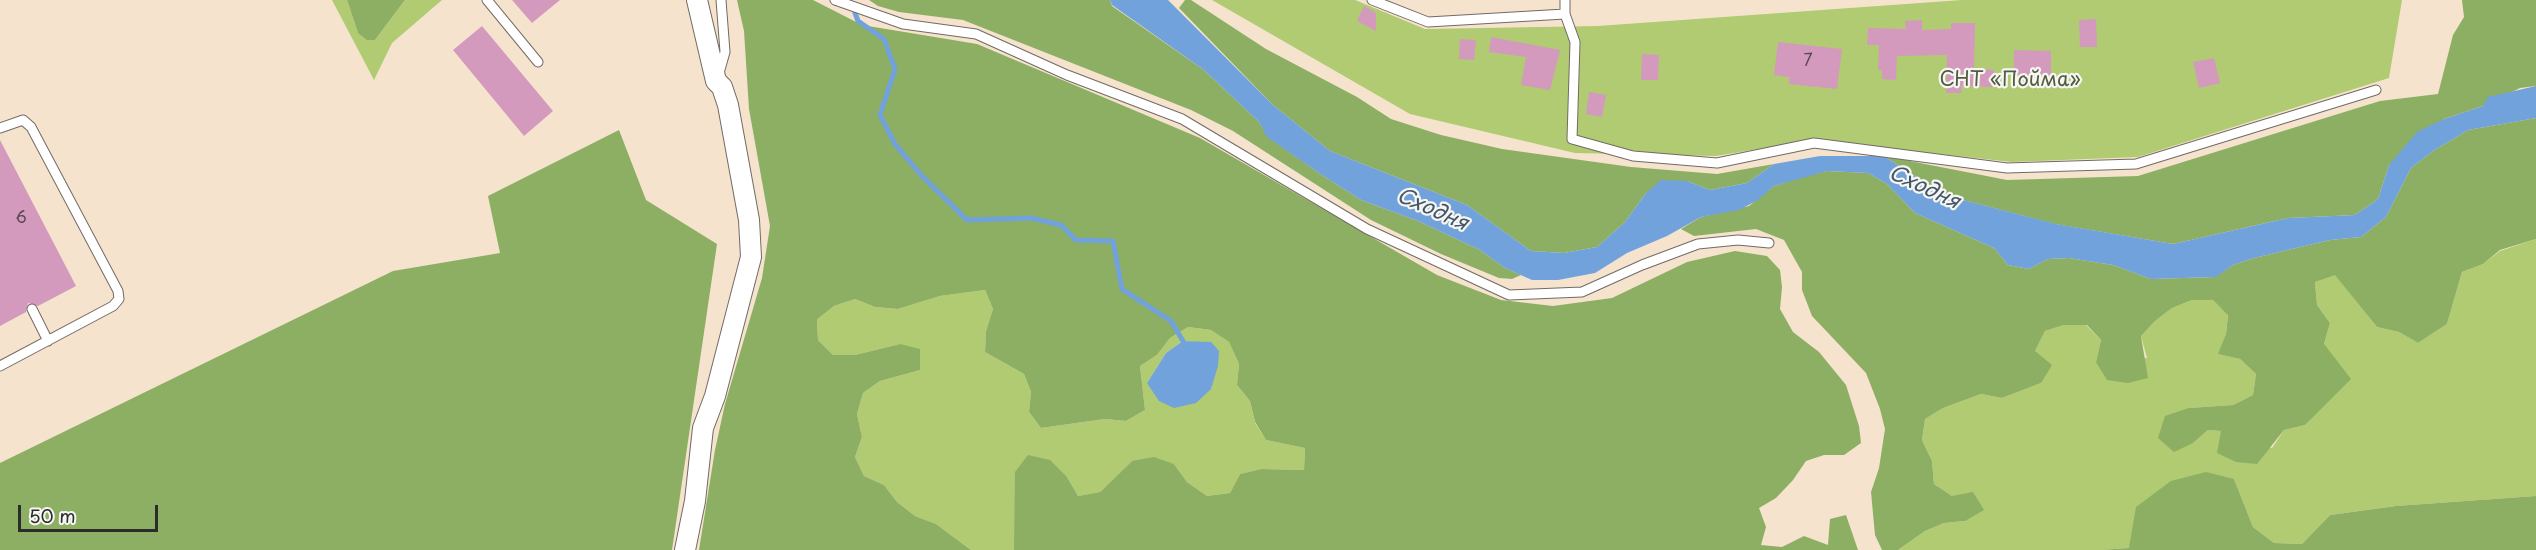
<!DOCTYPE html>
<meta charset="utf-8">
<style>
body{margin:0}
#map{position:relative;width:2536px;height:550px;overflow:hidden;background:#f5e3ce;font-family:"Playpen Sans",sans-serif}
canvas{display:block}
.scale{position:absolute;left:18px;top:505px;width:140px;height:27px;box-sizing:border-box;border:3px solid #2b2b2b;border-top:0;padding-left:8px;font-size:18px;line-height:21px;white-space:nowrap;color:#2b2b2b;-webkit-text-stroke:4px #f6f6f2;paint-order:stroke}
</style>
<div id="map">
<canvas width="2536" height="550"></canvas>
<div class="scale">50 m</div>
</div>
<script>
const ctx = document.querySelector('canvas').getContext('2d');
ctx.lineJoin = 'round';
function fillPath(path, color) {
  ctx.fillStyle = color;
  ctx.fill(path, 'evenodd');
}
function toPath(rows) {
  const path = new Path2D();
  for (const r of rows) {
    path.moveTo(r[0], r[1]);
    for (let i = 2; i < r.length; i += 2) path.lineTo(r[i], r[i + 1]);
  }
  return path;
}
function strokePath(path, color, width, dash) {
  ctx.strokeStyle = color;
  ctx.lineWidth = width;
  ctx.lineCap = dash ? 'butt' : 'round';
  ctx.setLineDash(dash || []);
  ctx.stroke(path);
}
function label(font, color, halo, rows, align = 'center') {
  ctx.font = font + ' "Playpen Sans",sans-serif';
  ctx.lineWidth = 4.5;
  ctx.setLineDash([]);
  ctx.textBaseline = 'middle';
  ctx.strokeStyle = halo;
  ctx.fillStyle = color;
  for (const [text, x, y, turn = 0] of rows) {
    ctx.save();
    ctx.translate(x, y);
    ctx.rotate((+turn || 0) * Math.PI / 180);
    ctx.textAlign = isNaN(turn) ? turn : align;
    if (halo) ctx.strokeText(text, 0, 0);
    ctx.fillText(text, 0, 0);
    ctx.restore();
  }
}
const green = toPath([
 [332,0,347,0,358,33,375,40,405,0,442,0,392,43,374,80],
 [1212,0,1355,0,1425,29,1598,26,1962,0,2402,0,2389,78,2138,157,2012,162,1813,140,1716,156,1575,153,1410,114],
 [2536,239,2536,496,2396,506,2330,515,2302,544,2274,543,2253,527,2234,479,2129,548,2100,550,1898,550,1925,531,1944,523,1965,521,1952,496,1934,484,1932,461,1922,440,1925,419,1943,408,1981,394,2002,398,2041,383,2035,351,2045,331,2064,325,2086,325,2101,340,2096,362,2147,358,2141,336,2155,321,2172,308,2192,300,2213,300,2228,314,2226,334,2219,354,2240,359,2256,374,2253,395,2233,405,2189,408,2193,443,2208,430,2222,431,2272,448,2284,430,2305,425,2320,408,2324,344,2330,323,2317,305,2315,282,2335,274,2377,327,2399,332,2418,343,2447,324,2462,272,2483,264,2500,251],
 [985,290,993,309,986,331,985,352,1024,374,1031,392,1029,412,1041,428,1105,419,1126,421,1145,410,1140,366,1157,355,1170,338,1188,327,1211,330,1229,342,1239,364,1237,385,1250,401,1255,423,1266,440,1305,448,1304,470,1261,469,1240,474,1230,493,1207,496,1187,482,1174,464,1132,461,1100,492,1078,496,1067,477,1014,543,1014,550,971,550,936,524,915,516,897,502,884,485,864,476,855,457,862,437,857,414,863,393,880,381,920,370,900,344,855,355,833,355,818,340,817,318,834,306,855,299,875,307,898,309,940,296],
 [1183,341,1197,342,1219,351,1211,389,1147,383,1166,353]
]);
const forest = toPath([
 [347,0,405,0,375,40,367,40,358,33],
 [737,0,813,0,862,25,977,44,1200,138,1437,275,1501,300,1553,306,1612,298,1687,262,1735,251,1767,256,1780,270,1782,287,1780,309,1793,332,1819,352,1846,385,1859,426,1861,443,1844,455,1824,455,1806,461,1793,480,1776,498,1759,508,1766,527,1761,545,1782,547,1804,536,1828,545,1830,519,1846,515,1858,550,1014,550,1015,472,1028,455,1050,460,1067,477,1078,496,1100,492,1132,461,1154,457,1174,464,1187,482,1207,496,1230,493,1240,474,1261,469,1304,470,1305,448,1266,440,1255,422,1250,401,1237,385,1239,364,1229,342,1211,330,1188,327,1170,338,1157,355,1140,366,1145,410,1126,421,1105,419,1041,428,1029,412,1031,392,1024,374,985,352,986,331,993,309,985,290,940,296,898,309,875,307,855,299,834,306,817,319,818,340,833,355,855,355,900,344,920,349,920,370,880,381,863,393,857,414,862,437,855,457,864,476,884,485,897,502,915,516,936,524,971,550,699,550,715,450,725,404,762,278,770,226,749,109,744,31],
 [869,0,1110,0,1112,6,1204,70,1259,122,1268,137,1322,175,1361,200,1418,221,1480,250,1505,268,1521,275,1512,279,1499,278,1441,254,1371,220,1233,131,1191,110,963,20,899,12,878,6],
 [1185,0,1191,0,1266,49,1357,97,1391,119,1441,135,1502,149,1631,167,1717,174,1774,164,1747,183,1710,190,1687,181,1646,193,1625,222,1597,247,1564,253,1531,251,1467,205,1330,151,1273,105,1179,8],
 [2462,0,2536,0,2536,86,2520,88,2483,106,2444,119,2389,165,2378,199,2355,215,2288,218,2173,244,2055,224,1944,195,1884,156,2007,180,2138,176,2380,101,2438,94,2453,35,2464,17],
 [2536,118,2536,239,2500,250,2483,264,2462,272,2447,324,2418,343,2399,332,2377,327,2335,275,2315,282,2317,305,2330,323,2324,344,2351,379,2305,425,2284,430,2257,464,2236,462,2217,453,2221,431,2208,430,2193,443,2174,452,2158,438,2165,416,2189,408,2233,405,2253,395,2256,374,2240,359,2218,354,2226,334,2228,315,2213,300,2192,300,2172,308,2155,321,2141,336,2148,378,2128,383,2107,380,2096,362,2101,340,2087,325,2064,325,2045,331,2035,351,2052,365,2041,383,2002,398,1981,394,1943,408,1925,419,1922,440,1932,461,1934,484,1952,496,1973,492,1984,510,1965,521,1944,523,1925,531,1898,550,1882,550,1875,535,1871,492,1879,468,1885,429,1880,409,1866,373,1812,316,1802,290,1802,272,1784,240,1756,229,1694,236,1681,229,1701,217,1749,206,1774,186,1806,176,1827,171,1868,173,1887,184,1915,213,1994,248,2008,265,2029,269,2048,259,2069,258,2113,265,2151,279,2215,277,2233,265,2254,258,2330,240,2361,237,2386,217,2411,168,2433,151,2468,130],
 [619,130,646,200,717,244,672,550,0,550,0,463,393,271,500,253,488,196],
 [2206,472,2234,479,2253,527,2274,543,2302,544,2330,515,2396,506,2536,496,2536,550,2100,550,2129,548,2136,507,2171,481]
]);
const water = toPath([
 [1110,0,1168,0,1273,105,1330,151,1467,205,1531,251,1564,253,1597,247,1625,222,1646,193,1661,180,1687,181,1710,190,1747,183,1774,164,1820,156,1884,156,1944,195,2056,224,2173,244,2288,218,2355,215,2378,199,2389,165,2417,132,2444,119,2483,106,2488,97,2536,86,2536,118,2468,130,2433,151,2411,168,2386,217,2361,237,2330,240,2254,258,2233,265,2216,277,2151,279,2113,265,2069,258,2048,259,2029,269,2008,265,1994,248,1915,213,1887,184,1868,173,1827,171,1774,186,1758,200,1739,210,1701,217,1667,236,1627,253,1595,273,1558,280,1532,280,1505,268,1480,250,1418,221,1361,200,1322,175,1267,137,1259,122,1204,70,1112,5],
 [1183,341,1211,342,1219,351,1218,366,1211,389,1196,403,1174,408,1159,401,1147,383,1166,353]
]);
const stream = toPath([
 [855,13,858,21,884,39,895,69,880,115,895,144,921,175,967,220,1031,218,1061,225,1076,240,1113,241,1122,289,1171,321,1183,341]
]);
const building = toPath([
 [512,0,560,0,532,23],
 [1364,6,1376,13,1376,31,1357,21],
 [2096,19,2097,47,2080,47,2079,20],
 [1922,20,1922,30,1951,29,1951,23,1975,23,1974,69,1994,70,1994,87,1961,86,1962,93,1946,93,1947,55,1897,56,1896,80,1882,79,1882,70,1878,70,1879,45,1867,45,1868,28,1906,29,1905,21],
 [482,26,553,111,524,136,453,50],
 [1491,37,1560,50,1550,90,1521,85,1526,57,1489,52],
 [1460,39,1476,40,1474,60,1459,59],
 [1778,42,1842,49,1837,89,1789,84,1789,77,1774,75],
 [2014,50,2051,51,2051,75,2014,75],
 [1642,54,1659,55,1658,80,1641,80],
 [2214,58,2220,83,2199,88,2193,62],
 [1589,92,1606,95,1602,117,1586,114],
 [0,140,76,286,38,306,28,303,26,312,0,326]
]);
const lane = toPath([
 [487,0,538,62],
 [835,0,903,24,976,34,1067,75,1182,119,1367,229,1509,295,1582,292,1642,265,1698,244,1738,240,1769,243],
 [1372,0,1428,22,1565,14,1565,0],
 [1565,14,1575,42,1572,139,1633,156,1717,163,1814,143,2007,168,2136,164,2376,90],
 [719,73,725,52,721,0],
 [0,128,23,120,31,127,118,291,119,299,113,306,0,366],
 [32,309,48,341]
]);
const street = toPath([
 [685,550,695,501,703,428,715,396,751,257,749,220,728,105,722,87,716,81,697,0]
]);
const numberNames = [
 ["7",1808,62],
 ["6",21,219]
];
const parkNames = [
 ["СНТ «Пойма»",2010,80]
];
const waterNames = [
 ["Сходня",1924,188,25],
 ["Сходня",1432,210,24]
];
fillPath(green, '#b0cb71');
fillPath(forest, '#8caf63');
fillPath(water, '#71a2dc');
strokePath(stream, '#71a2dc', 5);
fillPath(building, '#d39abd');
strokePath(lane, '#726b64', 11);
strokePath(street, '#726b64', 22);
strokePath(lane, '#fff', 9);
strokePath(street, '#fff', 20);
label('16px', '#554750', null, numberNames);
label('20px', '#535b40', '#f6f6f2', parkNames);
label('italic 21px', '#445569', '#f6f6f2', waterNames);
</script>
